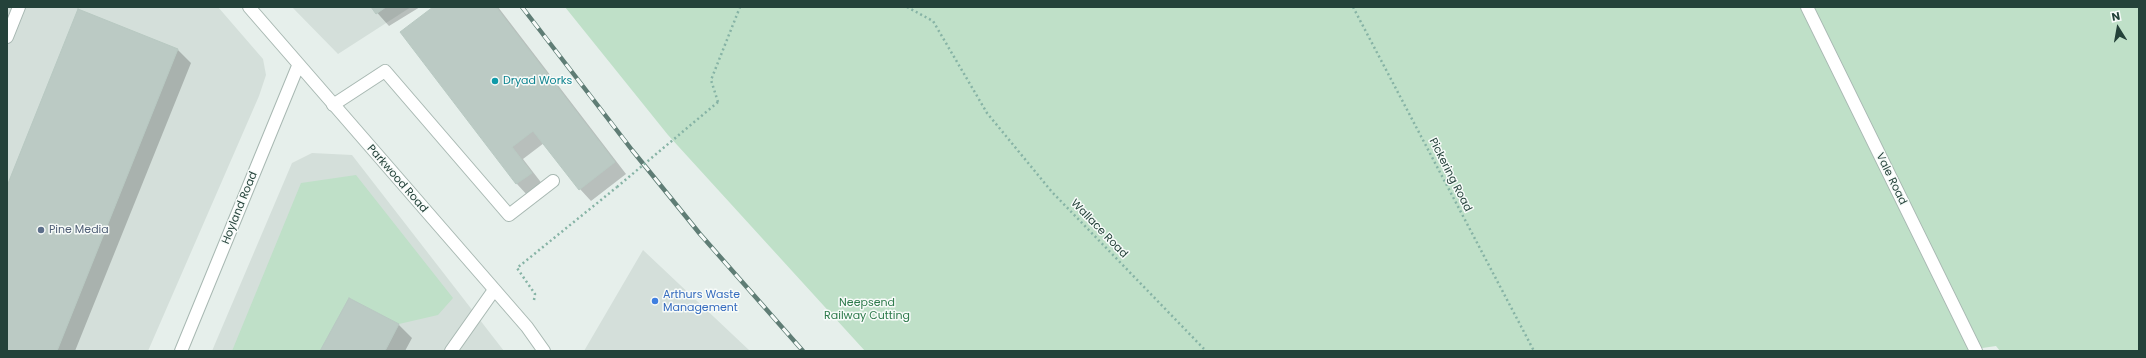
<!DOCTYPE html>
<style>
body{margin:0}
#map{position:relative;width:2146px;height:358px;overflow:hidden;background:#e6efeb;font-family:Poppins,sans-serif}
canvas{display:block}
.frame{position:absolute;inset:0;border:8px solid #24423a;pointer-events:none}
.north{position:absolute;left:2098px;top:8px;width:40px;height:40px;-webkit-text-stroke:3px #f7fbf9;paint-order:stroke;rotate:349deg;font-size:11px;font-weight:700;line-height:16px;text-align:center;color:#24423a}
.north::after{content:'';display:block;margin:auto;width:14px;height:18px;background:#24423a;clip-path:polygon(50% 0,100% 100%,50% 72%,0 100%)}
</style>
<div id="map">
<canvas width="2146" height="358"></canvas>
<div class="frame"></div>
<div class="north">N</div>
</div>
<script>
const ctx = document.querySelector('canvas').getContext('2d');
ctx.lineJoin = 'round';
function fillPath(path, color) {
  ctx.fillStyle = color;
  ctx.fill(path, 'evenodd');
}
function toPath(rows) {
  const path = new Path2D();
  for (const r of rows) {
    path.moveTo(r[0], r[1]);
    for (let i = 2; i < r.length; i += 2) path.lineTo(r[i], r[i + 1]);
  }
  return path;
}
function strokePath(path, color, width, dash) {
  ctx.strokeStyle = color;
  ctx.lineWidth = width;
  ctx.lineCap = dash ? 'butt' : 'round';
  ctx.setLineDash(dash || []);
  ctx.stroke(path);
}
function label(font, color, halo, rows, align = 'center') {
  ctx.font = font + ' Poppins,sans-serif';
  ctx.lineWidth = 3;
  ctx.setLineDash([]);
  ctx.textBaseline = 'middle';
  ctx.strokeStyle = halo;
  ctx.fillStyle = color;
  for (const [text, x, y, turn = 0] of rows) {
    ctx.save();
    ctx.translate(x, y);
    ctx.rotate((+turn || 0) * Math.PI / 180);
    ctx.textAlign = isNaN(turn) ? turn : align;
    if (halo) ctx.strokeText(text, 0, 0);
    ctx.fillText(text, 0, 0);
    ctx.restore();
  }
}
const built = toPath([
 [7,7,218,7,263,59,266,75,259,96,148,351,7,351],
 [292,7,411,7,338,54],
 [312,153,352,155,504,351,212,351,292,163],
 [643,250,750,351,584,351]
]);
const green = toPath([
 [565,7,2139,7,2139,351,2000,351,1996,346,1962,351,865,351,668,135],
 [356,175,453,298,438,315,399,324,349,298,320,351,232,351,301,183]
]);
const shadow = toPath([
 [372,7,420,7,389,26],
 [435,7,498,7,626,174,591,201,580,189,544,143,523,159,543,185,528,196,517,184,401,32],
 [178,50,191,63,75,351,7,351,7,188],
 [349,299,399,325,412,338,405,351,321,351]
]);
const building = toPath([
 [371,7,386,7,376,14,371,7],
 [433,7,496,7,615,162,579,190,533,131,512,147,532,173,516,184,400,32,433,7],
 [78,9,178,49,57,351,7,351,7,186,78,9],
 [349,298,399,324,385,351,320,351,349,298]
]);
const path = toPath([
 [907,7,933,21,987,113,1052,192,1206,351],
 [1353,7,1534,351],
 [718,102,711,80,740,7],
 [534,300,535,294,517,268,617,187]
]);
const service = toPath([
 [7,37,19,7],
 [333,105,385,71,509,215,553,181],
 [451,351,494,290]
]);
const minor = toPath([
 [249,7,527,327,544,351],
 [1807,7,1976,351],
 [181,351,298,66]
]);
const rail = toPath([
 [522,7,632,150,700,234,803,351]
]);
const pathBridge = toPath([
 [617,187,718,102]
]);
const markers = [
 [495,81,4,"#0f9aa8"],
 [41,230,4,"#5c6f8a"],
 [655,301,4,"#3f7fe0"]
];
const cultureNames = [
 ["Dryad Works",503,81]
];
const streetNames = [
 ["Pickering Road",1450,175,63],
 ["Parkwood Road",397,179,49],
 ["Vale Road",1891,179,64],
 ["Hoyland Road",240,208,-68],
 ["Wallace Road",1099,229,46]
];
const serviceNames = [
 ["Pine Media",49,230]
];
const shopNames = [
 ["Arthurs Waste",663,295],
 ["Management",663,308]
];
const parkNames = [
 ["Neepsend",867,303],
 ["Railway Cutting",867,316]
];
fillPath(built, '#d4dfda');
fillPath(green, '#bfe0c8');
fillPath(shadow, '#0003');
fillPath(building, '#bbcac4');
strokePath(building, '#b8c9c2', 1);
strokePath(service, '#a8b8b2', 14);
strokePath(minor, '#a8b8b2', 14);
strokePath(path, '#86b3a5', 2.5, [2, 3]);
strokePath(service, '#fff', 12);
strokePath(minor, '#fff', 12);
strokePath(rail, '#5f7d75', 4.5);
strokePath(rail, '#f7fbf9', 3, [9]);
strokePath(pathBridge, '#86b3a5', 2.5, [2, 3]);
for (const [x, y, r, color] of markers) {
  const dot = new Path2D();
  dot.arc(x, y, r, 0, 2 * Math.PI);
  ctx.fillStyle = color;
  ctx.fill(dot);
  strokePath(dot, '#f7fbf9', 1.5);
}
label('11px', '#0d838f', '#f7fbf9', cultureNames, 'left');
label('11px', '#24423a', '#f7fbf9', streetNames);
label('11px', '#4e5e75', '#f7fbf9', serviceNames, 'left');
label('11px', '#366cbe', '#f7fbf9', shopNames, 'left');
label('11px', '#2d7a4b', '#f7fbf9', parkNames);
</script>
